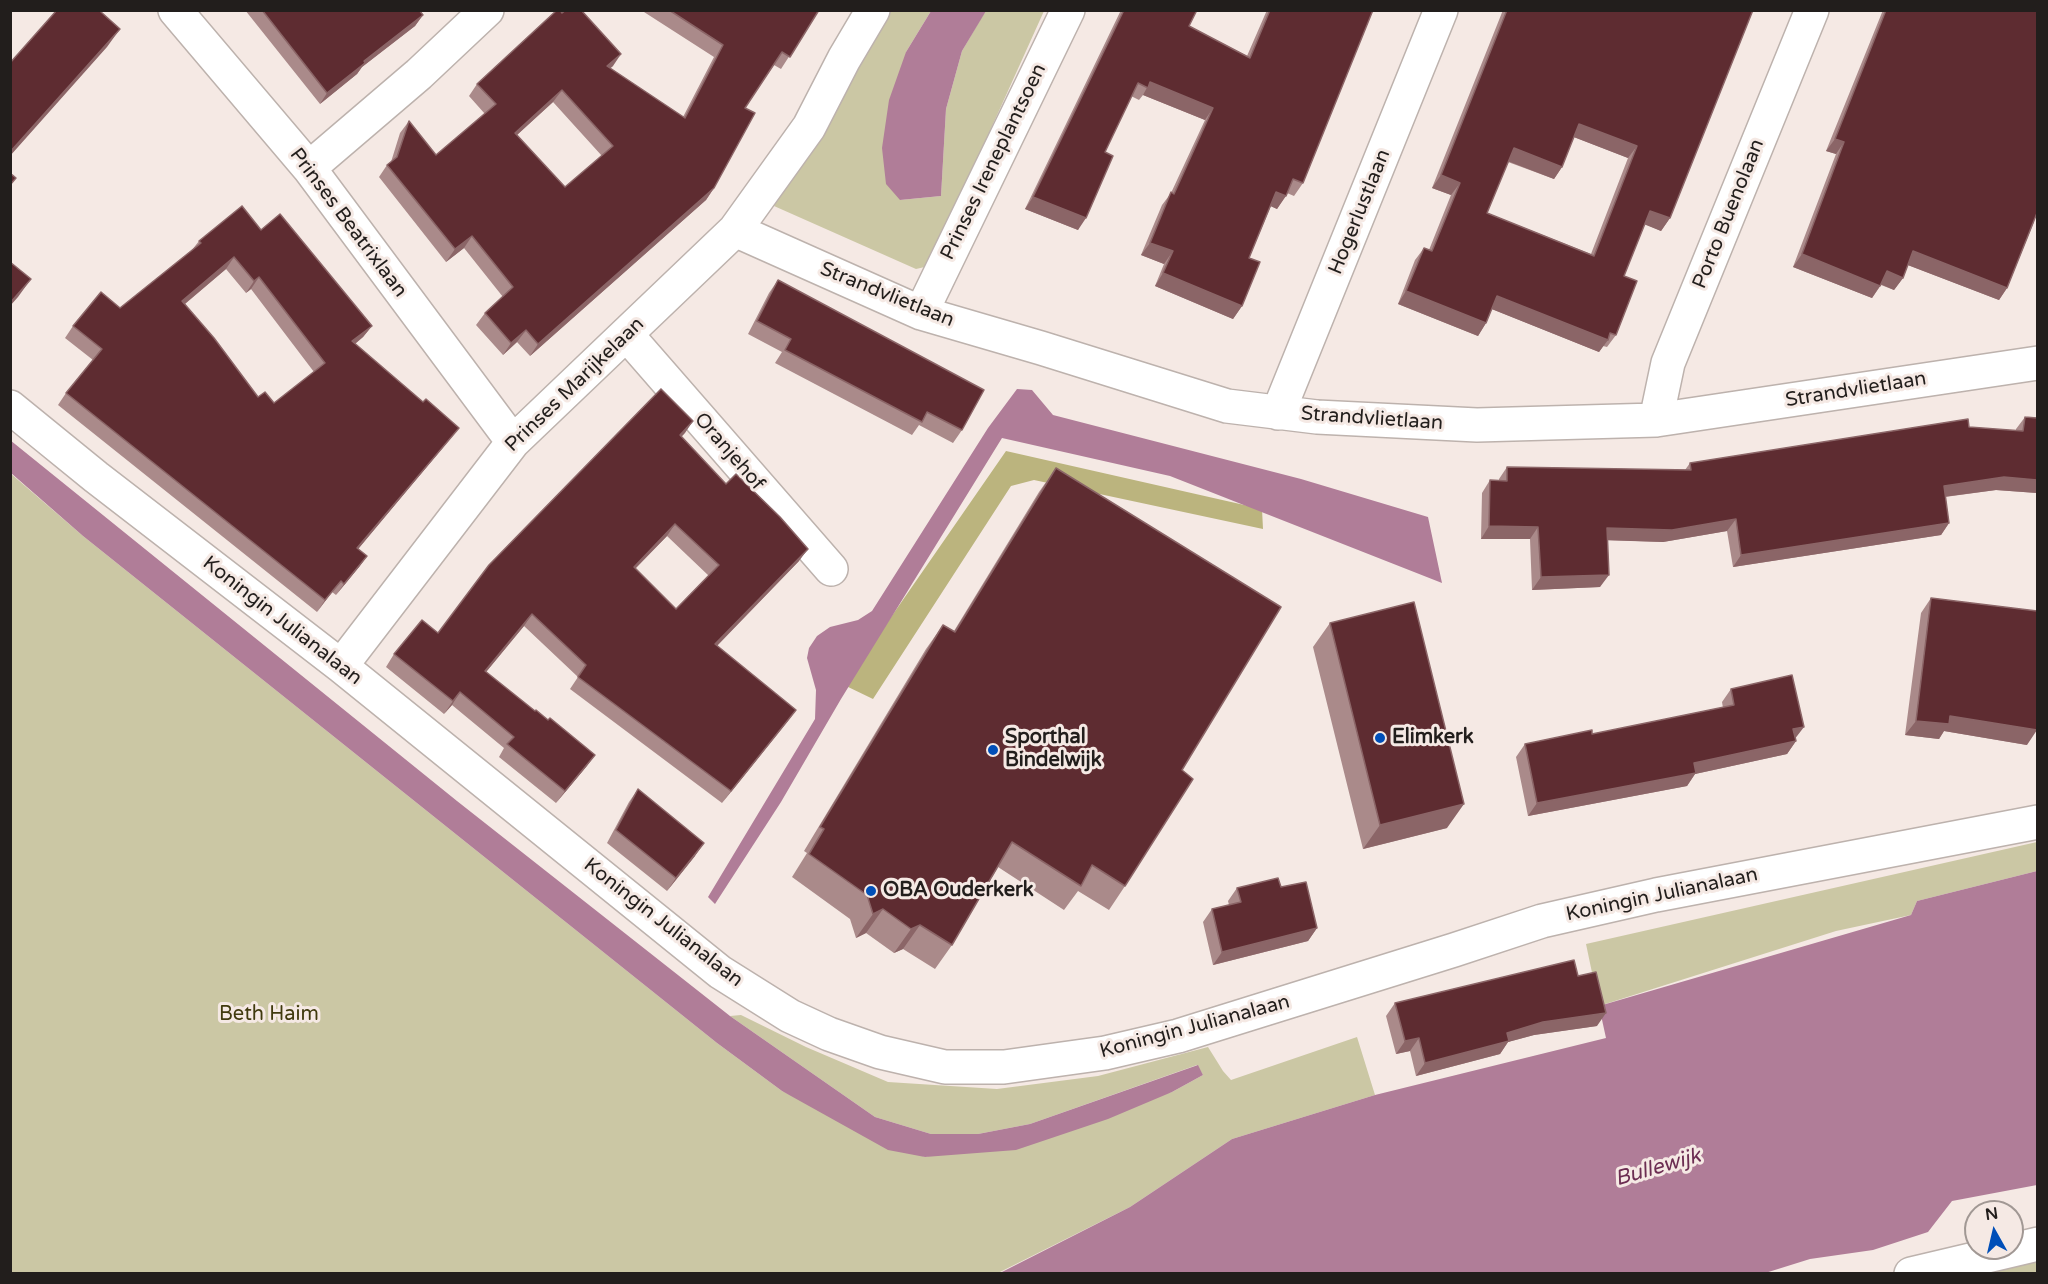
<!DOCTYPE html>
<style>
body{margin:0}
#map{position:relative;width:2048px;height:1284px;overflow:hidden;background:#f5e9e4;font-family:"Varela Round",sans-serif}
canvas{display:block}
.frame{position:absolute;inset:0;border:12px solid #221e1c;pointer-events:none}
.north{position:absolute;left:1964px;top:1200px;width:60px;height:60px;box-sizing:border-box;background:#f5e9e4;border:2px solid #a19894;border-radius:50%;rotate:352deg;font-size:16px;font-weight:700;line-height:24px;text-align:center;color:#221e1c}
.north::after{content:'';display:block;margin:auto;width:21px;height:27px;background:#004fb8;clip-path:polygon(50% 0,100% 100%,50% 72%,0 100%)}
</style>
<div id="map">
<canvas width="2048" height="1284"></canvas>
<div class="frame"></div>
<div class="north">N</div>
</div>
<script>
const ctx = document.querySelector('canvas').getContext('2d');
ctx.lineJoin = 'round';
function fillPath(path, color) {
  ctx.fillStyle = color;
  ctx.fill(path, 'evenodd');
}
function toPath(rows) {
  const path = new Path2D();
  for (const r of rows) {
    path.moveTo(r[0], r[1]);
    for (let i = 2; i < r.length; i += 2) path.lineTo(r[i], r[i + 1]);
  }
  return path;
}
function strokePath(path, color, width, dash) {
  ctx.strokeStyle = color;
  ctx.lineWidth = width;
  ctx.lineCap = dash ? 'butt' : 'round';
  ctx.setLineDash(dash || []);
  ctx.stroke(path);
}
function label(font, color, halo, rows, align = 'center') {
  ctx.font = font + ' "Varela Round",sans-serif';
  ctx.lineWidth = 6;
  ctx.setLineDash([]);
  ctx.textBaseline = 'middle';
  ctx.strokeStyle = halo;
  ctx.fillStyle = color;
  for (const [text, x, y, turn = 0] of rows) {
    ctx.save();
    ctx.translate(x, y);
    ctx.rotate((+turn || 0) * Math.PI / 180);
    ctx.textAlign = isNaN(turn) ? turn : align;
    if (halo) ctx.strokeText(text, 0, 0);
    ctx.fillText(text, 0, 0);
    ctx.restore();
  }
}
const green = toPath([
 [890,11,931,11,906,52,900,200,941,196,946,109,962,51,983,15,986,11,1044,11,929,266,916,269,774,206],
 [10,473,83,536,717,1043,782,1091,925,1157,1172,1092,1203,1075,1197,1065,1030,1124,978,1134,931,1134,875,1117,730,1016,741,1015,806,1047,888,1082,997,1089,1098,1076,1208,1047,1223,1071,1231,1080,1357,1037,1375,1095,1232,1139,1130,1207,998,1273,11,1273],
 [2037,842,2037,871,1917,901,1911,915,1836,931,1599,1006,1586,944],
 [2037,1253,2037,1273,1954,1274]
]);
const forest = toPath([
 [1006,451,1262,509,1263,529,1034,480,1011,486,873,699,844,685]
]);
const water = toPath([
 [931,11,986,11,962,51,946,109,941,196,900,200,886,184,882,148,889,100,906,52],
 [1017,389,1032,390,1053,415,1301,479,1428,517,1442,583,1170,476,1002,438,841,699,781,802,715,904,708,897,815,719,816,690,807,658,809,648,817,636,830,627,858,620,872,611,988,428],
 [10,440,457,801,730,1016,875,1117,931,1134,978,1134,1030,1124,1198,1065,1203,1075,1172,1092,1108,1119,1016,1150,925,1157,888,1150,782,1091,717,1043,83,536,11,473],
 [2037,871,2037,1185,1952,1201,1928,1232,1873,1250,1810,1259,1762,1274,998,1274,1130,1207,1232,1139,1375,1095,1606,1038,1599,1006,1911,915,1917,901]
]);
const street = toPath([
 [175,10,309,168,513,442],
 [309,168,419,74,487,10],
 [735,230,921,313,1041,348,1227,406,1317,417,1477,425,1656,420,2038,363],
 [921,313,1068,10],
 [627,335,831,569],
 [10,407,96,477,341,666,720,972,790,1016,829,1034,880,1052,945,1067,1004,1067,1105,1053,1178,1036,1454,950,1542,921,1656,895,2038,822],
 [1278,413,1441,10],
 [1656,420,1668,363,1812,10],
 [341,666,513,442,735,230,809,127,844,59,873,10],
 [1911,1274,2038,1244]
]);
const wall = toPath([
 [245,10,419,10,423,15,415,26,362,67,357,74,320,104],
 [645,10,819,10,781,69,774,65,745,108,714,188,706,200,530,356,517,342,503,355,476,325,485,313,503,297,464,248,446,262,379,177,387,165,391,162,400,133,409,121,436,155,485,114,469,96,477,84,613,66,610,68,683,117,714,57,644,12],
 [553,102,602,156,565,187,517,135],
 [1121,10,1197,10,1189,26,1247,56,1267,10,1373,10,1303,183,1294,196,1287,193,1277,209,1271,206,1249,258,1242,306,1233,319,1155,286,1164,264,1141,255,1162,205,1171,193,1205,120,1143,95,1139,100,1131,96,1105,152,1078,230,1025,209],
 [1503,10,1753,10,1670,218,1661,231,1645,224,1624,276,1616,335,1607,347,1603,346,1599,352,1492,309,1486,323,1478,336,1398,304,1415,260,1424,248,1429,250,1451,195,1432,188],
 [1574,137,1628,158,1591,254,1487,213,1508,162,1554,179,1562,167],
 [1883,10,2037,10,2034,222,2007,288,1999,300,1908,265,1903,278,1894,290,1881,285,1872,298,1793,267,1836,154,1826,151],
 [261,230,372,326,363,337,355,344,450,439,358,549,367,556,359,567,336,595,332,592,317,612,58,405,66,393,93,360,65,338,73,326,120,308,192,250,199,241],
 [226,269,246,293,251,289,314,372,274,403,258,397,185,304],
 [778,280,962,430,953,443,919,425,912,435,775,363,782,352,748,334,769,293],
 [2025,417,2037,418,2037,493,1996,490,1945,497,1949,523,1941,535,1733,567,1727,531,1663,542,1608,540,1600,587,1532,590,1530,539,1481,539,1482,493,1490,480,1499,481,1499,479,1507,467,1685,470,1690,463,1969,427,2016,431,2016,429],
 [685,433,681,437,799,561,717,646,796,710,787,722,722,803,570,689,578,677,524,626,486,672,535,711,548,720,595,755,586,767,556,803,499,757,504,748,452,705,444,714,386,667,394,654,438,633],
 [667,536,709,576,676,609,635,569],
 [1056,468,1182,770,1125,886,1109,910,1078,891,1064,910,998,867,952,945,935,969,903,949,894,953,866,933,856,938,850,919,792,877,807,853,804,851,926,649,943,625,954,631,1039,492],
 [1931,598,2027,745,1944,731,1939,739,1905,735,1921,613],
 [1330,623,1447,828,1363,849,1313,647],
 [1731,689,1795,738,1796,741,1787,754,1695,774,1687,786,1528,816,1516,757,1525,744,1592,734,1723,708,1722,702],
 [638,789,695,856,667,891,607,843,629,802],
 [1281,887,1317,928,1308,941,1213,965,1203,922,1212,909,1229,905,1228,901,1237,888],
 [1578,976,1597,1026,1534,1035,1508,1042,1500,1054,1416,1076,1410,1051,1396,1054,1386,1016,1395,1003]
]);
const shadedWall = toPath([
 [423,15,415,26,362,67,357,74,320,104,327,93,364,61],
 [120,29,107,47,10,156,10,152],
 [621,54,613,66,599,78,607,66],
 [1150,82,1213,108,1205,120,1143,95],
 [562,90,553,102,506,145,515,133],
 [1579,124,1637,146,1628,158,1571,136],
 [1835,139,1844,142,1836,154,1826,151],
 [1514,148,1562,167,1554,179,1505,160],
 [1441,175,1460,183,1451,195,1432,188],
 [714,188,706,200,530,356,538,344],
 [1276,192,1286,196,1277,209,1268,205],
 [1033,197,1086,218,1078,230,1025,209],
 [1650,211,1670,218,1661,231,1641,223],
 [472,236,464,248,446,262,455,249],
 [1150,243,1173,251,1164,264,1141,255],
 [1913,251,2007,288,1999,300,1905,264],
 [1802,254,1880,286,1872,298,1793,267],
 [234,257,226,269,174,313,182,301],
 [1887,271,1903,278,1894,290,1878,283],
 [1163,273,1242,306,1233,319,1155,286],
 [259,277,251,289,246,293,254,281],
 [31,279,18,297,10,306,10,303],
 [1406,291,1486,323,1478,336,1398,304],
 [1497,296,1608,340,1599,352,1489,308],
 [372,326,363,337,344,353,352,341],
 [526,330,517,342,503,355,511,343],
 [693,421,685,433,671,447,680,435],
 [459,428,450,439,349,560,357,548],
 [2004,477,2037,480,2037,493,1996,490,1935,498,1944,486],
 [1736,519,1727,531,1663,542,1599,540,1607,528],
 [1949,523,1941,535,1733,567,1741,555],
 [675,524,667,536,625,579,634,567],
 [1489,526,1538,527,1530,539,1481,539],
 [808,549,799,561,707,656,715,644],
 [367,556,359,567,336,595,344,584],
 [1609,575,1600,587,1532,590,1541,577],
 [341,581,332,592,317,612,325,600],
 [532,614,524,626,477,683,485,671],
 [460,692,452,705,444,714,453,701],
 [796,710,787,722,722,803,731,791],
 [1950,716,2037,730,2027,745,1944,731,1939,739,1905,735,1916,721],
 [1804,727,1794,740,1793,729],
 [1796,741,1787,754,1695,774,1687,786,1528,816,1537,803,1694,763],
 [595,755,586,767,556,803,565,791],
 [1464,804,1447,828,1363,849,1380,825],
 [704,843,695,856,667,891,676,878],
 [883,909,866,933,856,938,873,914],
 [920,925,903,949,894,953,911,929],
 [1317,928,1308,941,1213,965,1222,952],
 [1606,1013,1597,1026,1534,1035,1508,1042,1500,1054,1416,1076,1425,1063,1507,1033,1543,1022],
 [1419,1038,1410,1051,1396,1054,1405,1041]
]);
const building = toPath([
 [57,10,102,10,101,12,120,29,10,152,10,63,57,10],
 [262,10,419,10,423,15,364,61,365,63,327,93,262,10],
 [557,10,560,10,562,13,566,10,581,10,621,54,607,66,685,118,723,45,669,10,819,10,790,57,782,52,745,108,755,113,714,188,538,344,526,330,511,343,485,313,513,287,472,236,455,249,387,165,397,157,409,121,436,155,496,104,477,84,557,10],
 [562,90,613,146,565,187,515,133,562,90],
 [1124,10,1197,10,1189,26,1250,58,1270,10,1373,10,1303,183,1293,179,1286,196,1276,192,1249,258,1260,262,1242,306,1163,273,1173,251,1150,243,1171,192,1174,194,1213,108,1150,82,1148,88,1138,83,1105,152,1113,156,1086,218,1033,197,1124,10],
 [1507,10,1753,10,1670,218,1650,211,1624,276,1637,281,1616,335,1610,333,1608,340,1497,296,1486,323,1406,291,1424,248,1432,251,1460,183,1441,175,1507,10],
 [1579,124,1637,146,1594,256,1487,213,1514,148,1562,167,1579,124],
 [1886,10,2037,10,2037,213,2007,288,1913,251,1903,278,1887,271,1880,286,1802,254,1844,142,1835,139,1886,10],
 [10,173,16,178,10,185,10,173],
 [242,206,261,230,280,214,372,326,352,341,423,402,426,399,459,428,357,548,367,556,344,584,341,581,325,600,66,393,102,349,73,326,101,292,120,308,201,243,199,241,242,206],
 [234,257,254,281,259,277,325,363,274,403,265,392,258,397,214,338,182,301,234,257],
 [10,262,31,279,10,303,10,262],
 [778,280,984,390,962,430,927,412,922,422,785,350,791,339,757,321,778,280],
 [661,389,693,421,680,435,726,484,736,474,780,517,808,549,715,644,796,710,731,791,578,677,586,665,532,614,485,671,535,711,536,710,548,720,550,718,595,755,565,791,507,744,514,737,460,692,453,701,394,654,422,620,438,633,489,565,661,389],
 [675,524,719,565,676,609,634,567,675,524],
 [2025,417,2037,418,2037,480,2004,477,1944,486,1949,523,1741,555,1736,519,1672,530,1607,528,1609,575,1541,577,1538,527,1489,526,1490,480,1507,481,1507,467,1691,470,1690,463,1968,419,1969,427,2023,431,2025,417],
 [1056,468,1281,607,1182,770,1193,779,1125,886,1092,865,1081,886,1012,842,952,945,920,925,911,929,883,909,873,914,867,895,809,854,824,829,820,827,943,625,955,632,1056,468],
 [1931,598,2037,611,2037,730,1950,716,1949,724,1916,721,1931,598],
 [1414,602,1464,804,1380,825,1330,623,1414,602],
 [1792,675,1804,727,1793,729,1796,741,1694,763,1696,773,1537,803,1525,744,1592,730,1592,734,1734,705,1731,689,1792,675],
 [638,789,704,843,676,878,616,830,638,789],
 [1278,878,1281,887,1306,882,1317,928,1222,952,1212,909,1241,902,1237,888,1278,878],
 [1574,960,1578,976,1596,972,1606,1013,1543,1022,1507,1033,1509,1041,1425,1063,1419,1038,1405,1041,1395,1003,1574,960]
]);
const markers = [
 [1380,738,6,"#004fb8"],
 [993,750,6,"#004fb8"],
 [871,891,6,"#004fb8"]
];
const streetNames = [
 ["Prinses Ireneplantsoen",994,162,-64],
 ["Hogerlustlaan",1360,212,-68],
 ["Porto Buenolaan",1729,214,-68],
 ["Prinses Beatrixlaan",348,223,53],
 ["Strandvlietlaan",887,295,22],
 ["Prinses Marijkelaan",575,385,-44],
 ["Strandvlietlaan",1856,390,-9],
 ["Strandvlietlaan",1372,419,4],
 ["Oranjehof",729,452,49],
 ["Koningin Julianalaan",282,621,38],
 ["Koningin Julianalaan",1662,895,-12],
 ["Koningin Julianalaan",663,923,38],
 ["Koningin Julianalaan",1195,1027,-15]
];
const poiNames = [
 ["Sporthal",1005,738],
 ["Bindelwijk",1005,761],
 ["Elimkerk",1392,738],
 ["OBA Ouderkerk",883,891]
];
const parkNames = [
 ["Beth Haim",269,1015]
];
const waterNames = [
 ["Bullewijk",1658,1168,-16]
];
fillPath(green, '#cbc7a4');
fillPath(forest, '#bbb47e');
fillPath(water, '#b07d98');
strokePath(street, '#bdb2ad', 36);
strokePath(street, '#fff', 33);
fillPath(wall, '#aa8a8a');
fillPath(shadedWall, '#8b6567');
fillPath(building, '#5e2c31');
strokePath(building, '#8b6567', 1.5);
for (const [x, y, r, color] of markers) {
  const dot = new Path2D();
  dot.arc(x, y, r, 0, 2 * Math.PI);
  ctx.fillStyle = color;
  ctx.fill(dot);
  strokePath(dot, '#f5e9e4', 2);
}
label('20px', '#221e1c', '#f5e9e4', streetNames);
label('bold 20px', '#221e1c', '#f5e9e4', poiNames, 'left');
label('20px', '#403a0e', '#f5e9e4', parkNames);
label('italic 21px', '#6c2d52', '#f5e9e4', waterNames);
</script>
